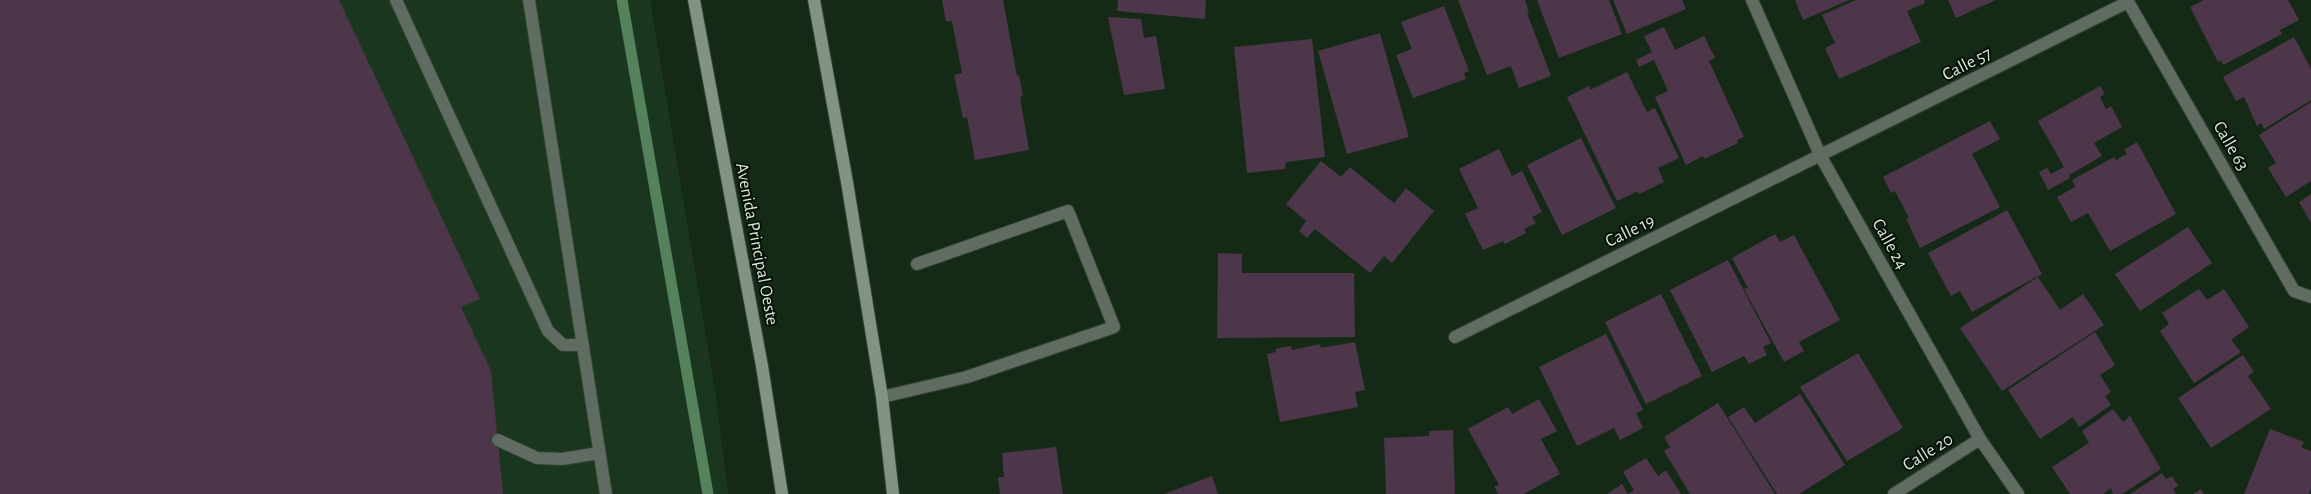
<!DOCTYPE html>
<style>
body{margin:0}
canvas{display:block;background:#142a17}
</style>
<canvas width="2311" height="494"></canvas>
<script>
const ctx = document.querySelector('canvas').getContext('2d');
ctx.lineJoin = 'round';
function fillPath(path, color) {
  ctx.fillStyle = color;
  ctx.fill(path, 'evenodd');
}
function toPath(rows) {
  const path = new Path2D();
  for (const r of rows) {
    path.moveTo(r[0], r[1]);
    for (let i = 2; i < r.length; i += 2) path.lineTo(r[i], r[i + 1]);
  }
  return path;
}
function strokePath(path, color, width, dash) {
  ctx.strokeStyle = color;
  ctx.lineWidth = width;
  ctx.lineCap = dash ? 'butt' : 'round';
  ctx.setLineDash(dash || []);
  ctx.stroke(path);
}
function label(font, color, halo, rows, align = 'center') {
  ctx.font = font + ' "Alegreya Sans",sans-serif';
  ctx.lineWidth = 4;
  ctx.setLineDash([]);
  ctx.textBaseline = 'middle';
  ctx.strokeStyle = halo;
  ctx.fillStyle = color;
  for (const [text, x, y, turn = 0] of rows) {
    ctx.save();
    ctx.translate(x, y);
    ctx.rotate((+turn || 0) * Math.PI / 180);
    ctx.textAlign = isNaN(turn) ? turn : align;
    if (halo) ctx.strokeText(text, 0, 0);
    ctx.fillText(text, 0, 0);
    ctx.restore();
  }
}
const built = toPath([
 [0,0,650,0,715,391,728,494,0,494]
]);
const stream = toPath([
 [622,0,708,494]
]);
const building = toPath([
 [0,0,339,0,480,299,461,307,491,371,503,494,0,494],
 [942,0,1003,0,1017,76,1019,75,1023,96,1020,97,1029,150,975,160,967,117,963,118,954,75,962,73,952,21,946,22],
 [1118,0,1206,0,1205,19,1117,11],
 [1458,0,1525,0,1529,12,1527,13,1551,76,1519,88,1511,66,1487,75],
 [1537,0,1609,0,1622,34,1559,58],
 [1613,0,1682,0,1686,9,1627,34],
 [1795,0,1849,0,1803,20],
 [1856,0,1924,0,1925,3,1907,11,1921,42,1839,79,1825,48,1835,43,1822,15],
 [1948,0,1996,0,1956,18],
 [2204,0,2288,0,2299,20,2280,30,2282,34,2223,65,2221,60,2218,62,2190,7],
 [1444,6,1469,71,1464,73,1466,79,1413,98,1396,55,1412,49,1401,22],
 [1108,17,1141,19,1144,38,1156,36,1165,89,1124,95],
 [1664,27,1675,50,1704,36,1715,58,1709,61,1744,137,1737,140,1738,143,1704,159,1703,156,1686,165,1655,97,1668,91,1654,60,1639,67,1636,60,1652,52,1644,36],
 [1380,33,1409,137,1347,154,1318,51],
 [2294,37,2311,69,2311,100,2264,129,2261,123,2257,126,2244,97,2236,101,2223,77],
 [1312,39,1325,157,1286,162,1285,169,1247,173,1234,47],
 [1627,72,1647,112,1655,108,1679,158,1658,168,1664,182,1639,194,1638,191,1617,201,1567,97,1589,86,1590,90],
 [2100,86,2105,94,2100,97,2106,109,2111,106,2122,127,2094,143,2102,156,2069,175,2070,178,2048,190,2039,172,2047,168,2051,174,2064,167,2038,121],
 [2311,102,2311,181,2286,197,2268,168,2276,163,2259,135],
 [1990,121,2000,139,1972,154,2000,207,1920,248,1906,219,1909,218,1895,191,1891,193,1883,177],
 [1581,138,1616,208,1562,235,1527,165],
 [2137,142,2176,214,2110,251,2088,213,2071,222,2057,197,2075,187,2072,180,2114,157,2116,160,2127,154,2124,150],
 [1499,149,1512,176,1522,171,1542,212,1532,217,1536,223,1524,229,1526,233,1505,244,1503,241,1483,250,1465,214,1478,208,1459,169],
 [1321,161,1341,177,1350,167,1394,203,1406,188,1434,211,1392,263,1384,256,1370,273,1315,229,1307,238,1299,231,1306,221,1286,204],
 [2311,194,2311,223,2299,202],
 [2007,210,2042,274,1972,312,1960,291,1951,296,1928,253],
 [2188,227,2212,263,2140,311,2115,274],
 [1775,234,1780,242,1794,235,1840,320,1799,342,1804,351,1784,362,1744,289,1748,288,1732,258],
 [1218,253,1242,254,1242,273,1354,273,1355,337,1217,338],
 [1728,260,1771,343,1763,347,1767,355,1749,364,1744,356,1712,372,1670,290],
 [2038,277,2060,310,2083,294,2104,325,2002,391,1960,328],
 [2199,289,2207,300,2224,289,2249,327,2231,340,2241,352,2194,383,2160,331,2169,324,2162,313],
 [1661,294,1702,376,1646,404,1605,322],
 [2095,332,2115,365,2100,375,2111,392,2105,396,2111,405,2079,427,2073,417,2040,439,2008,390],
 [1606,334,1643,410,1636,413,1643,428,1620,440,1614,428,1577,446,1539,367],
 [1355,342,1365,390,1355,392,1358,407,1280,422,1267,354,1276,352,1275,349,1291,346,1292,350,1320,344,1321,348],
 [1858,353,1903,428,1847,461,1800,387],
 [2243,355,2254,372,2248,376,2271,409,2211,448,2178,398],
 [1800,394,1845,465,1799,494,1777,494,1728,417,1744,407,1755,423],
 [1539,399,1557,431,1541,439,1560,474,1524,494,1498,494,1494,486,1499,485,1468,429,1508,407,1512,414],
 [1718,403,1775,494,1690,494,1664,451,1670,447,1664,437],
 [2113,409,2123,422,2130,416,2161,469,2122,494,2113,494,2111,488,2103,494,2070,494,2052,467,2089,443,2082,431],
 [2270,429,2304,442,2301,447,2311,451,2311,488,2309,494,2244,494],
 [1453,430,1455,494,1386,494,1384,438,1429,436,1429,431],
 [1056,447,1063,494,1000,494,998,477,1004,477,1002,453],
 [1646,458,1658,476,1666,470,1681,494,1628,494,1634,490,1623,472],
 [2162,473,2166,479,2172,476,2178,486,2173,489,2176,494,2130,494],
 [1212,476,1218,494,1164,494],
 [1622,484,1628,494,1607,494],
 [2201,489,2204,494,2193,494]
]);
const service = toPath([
 [396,0,548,331,563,345,583,345],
 [529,0,606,494],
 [882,397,967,377,1114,327,1068,211,917,264],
 [498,440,537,458,562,459,599,453]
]);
const minor = toPath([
 [1752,0,1821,157,1980,439,2018,494],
 [2127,0,2294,291,2311,297],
 [1455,337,2128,2],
 [1894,494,1980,439]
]);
const secondary = toPath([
 [694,0,762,366,782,494],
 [814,0,847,182,882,397,893,494]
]);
const streetNames = [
 ["Calle 57",1967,64,-27],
 ["Calle 63",2231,146,60],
 ["Calle 19",1630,231,-26],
 ["Avenida Principal Oeste",757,244,79],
 ["Calle 24",1890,244,61],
 ["Calle 20",1928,452,-32]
];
fillPath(built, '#1b361e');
strokePath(stream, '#53825b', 11);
fillPath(building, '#4d3649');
strokePath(service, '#304432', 14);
strokePath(minor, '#304432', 14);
strokePath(secondary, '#304432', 14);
strokePath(service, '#606b61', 12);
strokePath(minor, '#606b61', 12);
strokePath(secondary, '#839383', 12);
label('18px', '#dae7da', '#071008', streetNames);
</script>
